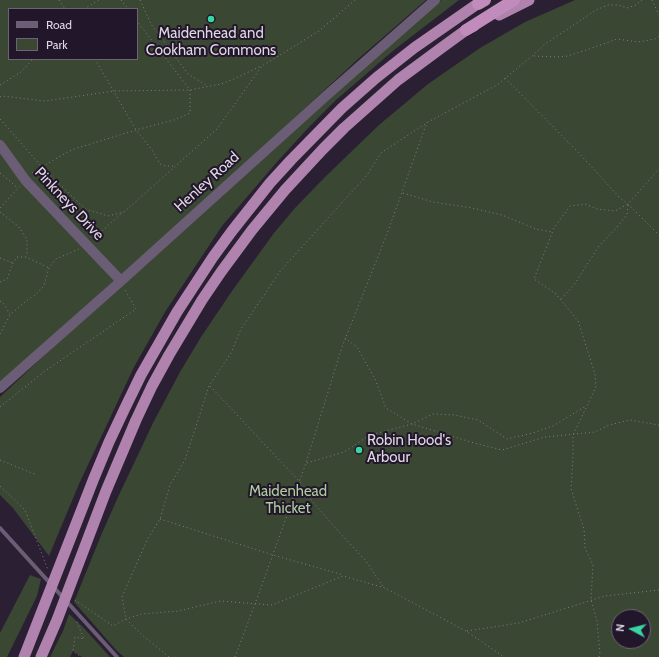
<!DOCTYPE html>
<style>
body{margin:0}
#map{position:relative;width:659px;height:657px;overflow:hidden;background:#2b1f34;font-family:Cabin,sans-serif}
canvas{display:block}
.legend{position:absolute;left:8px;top:8px;width:130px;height:52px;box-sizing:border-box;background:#21162a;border:1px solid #6d6375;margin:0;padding:5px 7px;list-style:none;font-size:12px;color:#dfd7e5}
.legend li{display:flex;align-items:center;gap:8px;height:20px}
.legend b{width:20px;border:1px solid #6d6375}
.north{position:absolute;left:611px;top:609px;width:40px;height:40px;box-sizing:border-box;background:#21162a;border:1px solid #6d6375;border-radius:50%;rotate:277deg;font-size:11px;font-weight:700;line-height:16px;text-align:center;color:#dfd7e5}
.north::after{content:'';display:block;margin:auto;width:14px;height:18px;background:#3ad4a5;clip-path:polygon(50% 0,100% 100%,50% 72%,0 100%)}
</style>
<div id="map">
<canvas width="659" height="657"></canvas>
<ul class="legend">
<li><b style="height:5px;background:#6a5d75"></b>Road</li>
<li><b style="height:11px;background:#3a4733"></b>Park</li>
</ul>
<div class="north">N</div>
</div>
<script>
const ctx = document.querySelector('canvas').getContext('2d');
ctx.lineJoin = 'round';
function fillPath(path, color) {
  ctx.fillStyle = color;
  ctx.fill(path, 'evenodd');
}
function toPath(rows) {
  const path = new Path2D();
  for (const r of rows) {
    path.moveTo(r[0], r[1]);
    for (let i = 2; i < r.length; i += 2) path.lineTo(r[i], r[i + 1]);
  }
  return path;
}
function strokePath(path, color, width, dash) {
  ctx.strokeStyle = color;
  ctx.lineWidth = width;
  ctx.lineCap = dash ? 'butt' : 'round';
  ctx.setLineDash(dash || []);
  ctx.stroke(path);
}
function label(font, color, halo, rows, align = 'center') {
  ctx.font = font + ' Cabin,sans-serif';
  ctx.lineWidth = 4;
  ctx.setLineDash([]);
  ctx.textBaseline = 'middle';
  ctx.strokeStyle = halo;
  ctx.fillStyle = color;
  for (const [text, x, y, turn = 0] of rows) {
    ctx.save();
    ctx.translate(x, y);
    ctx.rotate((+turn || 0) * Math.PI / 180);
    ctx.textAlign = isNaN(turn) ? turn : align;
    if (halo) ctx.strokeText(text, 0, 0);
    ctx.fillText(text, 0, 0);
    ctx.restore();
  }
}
const green = toPath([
 [0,0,426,0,357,60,253,156,0,383],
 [9,9,137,9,137,59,9,59],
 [441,0,459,0,394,50,336,100,310,126,277,162,222,226,165,312,134,367,79,484,49,556,13,508,0,495,0,397,79,323],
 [575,0,659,0,659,657,124,657,117,651,74,602,102,533,118,497,153,423,180,372,201,337,232,291,274,233,295,208,326,176,379,125,428,84,480,48,525,22],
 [619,617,643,617,643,641,619,641],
 [30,575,41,579,37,596,7,657,0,657,0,633],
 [69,614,83,627,110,657,82,657,73,651,70,657,50,657,63,631]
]);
const path = toPath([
 [59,0,65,9],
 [121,0,128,9],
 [140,0,151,24,188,74,208,86],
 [652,0,659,15],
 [84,9,99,0],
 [534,56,557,57,568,56,592,48,617,39,638,42,655,39,659,36],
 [95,59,136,130,152,150,160,164,165,166,174,166],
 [505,78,576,150,620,198,628,204,659,235],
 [0,85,21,72,33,59],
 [0,97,2,96,45,101,114,91,190,90,221,84,234,79,261,66],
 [0,119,42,167,78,202,87,210,99,213,108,216,124,212,217,129,262,66,319,31,355,0],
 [0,173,18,188],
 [32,173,62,155,74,149,136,130,174,120,190,113,190,90,137,21],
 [403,193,433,202,472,208,502,215,536,229,552,232],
 [0,208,20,186],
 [0,212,19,227,27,239,27,256],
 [93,239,123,212],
 [0,258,13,263],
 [0,282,7,279,13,263,17,257,26,257,49,268],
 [561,299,574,285,599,246,618,226,627,214,628,205],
 [0,301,3,303,10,314],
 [0,334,10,315,25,302,35,295,44,286,49,268,56,259,79,249],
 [345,338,357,347,375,379,386,408,412,424,474,443,502,450,545,437,595,432,609,425,630,420,659,425],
 [210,386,300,482,311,500,339,532,366,561,384,588],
 [0,407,45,371,136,309,124,288],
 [0,460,37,475],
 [307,463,344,452,370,435,412,424,433,414,454,415,478,420,507,439,533,433,553,426,586,406],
 [0,486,25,510,48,570],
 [160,519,273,555,343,575],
 [75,600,113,626,126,619,142,614,179,611,220,601,272,605,343,576,385,588,466,631,504,657],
 [77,622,78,625,84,639,75,637,73,651,81,657],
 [467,631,519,623,605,596,659,590],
 [169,657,141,634,126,619,122,597,147,540,160,519,170,485,185,460,209,386,231,353,241,329,281,270,367,175,381,153,428,122,497,85,532,56,545,44,596,10,608,5,618,5,627,8,636,5,642,0],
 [235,657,255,604,306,463,342,347,387,234,427,122],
 [599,657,600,654,597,621,591,600,593,565,585,548,584,529,571,489,573,456,573,435,596,387,595,374,578,321,556,294,534,279,554,228,570,206,585,204,597,209,615,211,628,204,659,169]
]);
const service = toPath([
 [0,528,117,657]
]);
const tertiary = toPath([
 [0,145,26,181,121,281],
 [0,388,121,281,326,96,435,0]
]);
const trunk = toPath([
 [499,15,529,0],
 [24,657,94,478,109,442,125,408,141,375,177,312,213,257,232,231,270,183,291,160,342,108,376,78,414,48,483,0],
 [41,657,57,620,106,491,136,420,152,386,169,355,202,300,221,272,252,230,285,190,323,149,344,128,398,80,444,46,466,30,474,26]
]);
const motorway = toPath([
 [478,4,485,0],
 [466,30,514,0]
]);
const markers = [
 [211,19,4,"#3ad4a5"],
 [359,450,4,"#3ad4a5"]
];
const poiNames = [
 ["Maidenhead and",211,34],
 ["Cookham Commons",211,51],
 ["Robin Hood's",367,441,"left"],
 ["Arbour",367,458,"left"]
];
const streetNames = [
 ["Henley Road",207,182,-42],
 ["Pinkneys Drive",69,204,47]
];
const parkNames = [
 ["Maidenhead",288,492],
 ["Thicket",288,509]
];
fillPath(green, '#3a4733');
strokePath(path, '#847a8b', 1, [1, 3]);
strokePath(service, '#6a5d75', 4);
strokePath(tertiary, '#6a5d75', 10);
strokePath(trunk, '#b082ae', 11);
strokePath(motorway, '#c18bbc', 12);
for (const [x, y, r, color] of markers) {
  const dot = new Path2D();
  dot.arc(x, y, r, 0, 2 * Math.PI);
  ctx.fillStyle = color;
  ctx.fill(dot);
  strokePath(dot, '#21162a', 1.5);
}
label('15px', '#dfd7e5', '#21162a', poiNames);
label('15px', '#dfd7e5', '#21162a', streetNames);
label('15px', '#aecc9d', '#21162a', parkNames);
</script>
